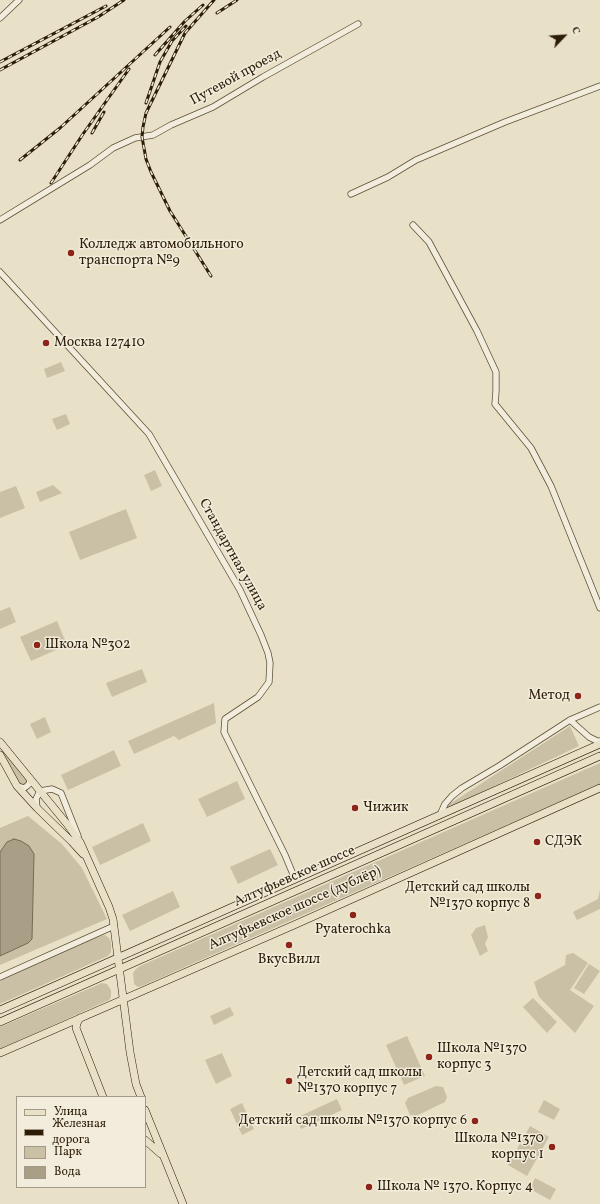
<!DOCTYPE html>
<meta charset="utf-8">
<style>
body{margin:0}
#map{position:relative;width:600px;height:1204px;overflow:hidden;background:#e9e1c7;font-family:Vollkorn,serif}
canvas{display:block}
.legend{position:absolute;left:16px;top:1096px;width:130px;height:92px;box-sizing:border-box;background:#f1ecdb;border:1px solid #a39986;margin:0;padding:5px 7px;list-style:none;font-size:12px;color:#2d1d07}
.legend li{display:flex;align-items:center;gap:8px;height:20px}
.legend b{width:20px;border:1px solid #a39986}
.north{position:absolute;left:544px;top:16px;width:40px;height:40px;-webkit-text-stroke:3px #f1ecdb;paint-order:stroke;rotate:65deg;font-size:11px;font-weight:700;line-height:16px;text-align:center;color:#2d1d07}
.north::after{content:'';display:block;margin:auto;width:14px;height:18px;background:#2d1d07;clip-path:polygon(50% 0,100% 100%,50% 72%,0 100%)}
</style>
<div id="map">
<canvas width="600" height="1204"></canvas>
<ul class="legend">
<li><b style="height:5px;background:#e9e1c7"></b>Улица</li>
<li><b style="height:5px;background:#2d1d07"></b>Железная дорога</li>
<li><b style="height:11px;background:#c9c0a6"></b>Парк</li>
<li><b style="height:11px;background:#a99e86"></b>Вода</li>
</ul>
<div class="north">С</div>
</div>
<script>
const ctx = document.querySelector('canvas').getContext('2d');
ctx.lineJoin = 'round';
function fillPath(path, color) {
  ctx.fillStyle = color;
  ctx.fill(path, 'evenodd');
}
function toPath(rows) {
  const path = new Path2D();
  for (const r of rows) {
    path.moveTo(r[0], r[1]);
    for (let i = 2; i < r.length; i += 2) path.lineTo(r[i], r[i + 1]);
  }
  return path;
}
function strokePath(path, color, width, dash) {
  ctx.strokeStyle = color;
  ctx.lineWidth = width;
  ctx.lineCap = dash ? 'butt' : 'round';
  ctx.setLineDash(dash || []);
  ctx.stroke(path);
}
function label(font, color, halo, rows, align = 'center') {
  ctx.font = font + ' Vollkorn,serif';
  ctx.lineWidth = 3;
  ctx.setLineDash([]);
  ctx.textBaseline = 'middle';
  ctx.strokeStyle = halo;
  ctx.fillStyle = color;
  for (const [text, x, y, turn = 0] of rows) {
    ctx.save();
    ctx.translate(x, y);
    ctx.rotate((+turn || 0) * Math.PI / 180);
    ctx.textAlign = isNaN(turn) ? turn : align;
    if (halo) ctx.strokeText(text, 0, 0);
    ctx.fillText(text, 0, 0);
    ctx.restore();
  }
}
const green = toPath([
 [61,362,65,371,47,378,44,369],
 [66,414,70,424,57,430,52,419],
 [155,470,162,486,151,491,144,475],
 [53,485,62,493,40,502,36,492],
 [16,486,25,508,0,518,0,492],
 [126,509,137,538,80,560,69,532],
 [10,607,16,622,0,629,0,611],
 [57,621,67,645,31,661,20,637],
 [142,669,147,682,112,697,106,683],
 [214,703,216,723,179,740,174,736,134,754,128,741],
 [45,717,51,732,37,739,30,724],
 [570,726,579,746,448,808,448,805],
 [0,747,27,780,27,783,24,785,20,784,14,774],
 [114,750,121,766,68,790,61,775],
 [600,763,600,784,142,986,138,987,134,984,133,973,136,969,140,966],
 [237,781,245,799,207,817,198,799],
 [28,816,62,844,82,868,107,919,0,965,0,828],
 [143,823,151,841,100,865,92,847],
 [270,849,278,865,238,884,230,867],
 [600,890,600,909,577,920,573,912,598,899],
 [173,891,180,907,130,931,122,915],
 [485,925,488,937,485,944,488,951,480,956,471,935,476,928],
 [105,935,109,938,111,942,111,952,108,956,0,1004,0,981,97,937],
 [573,953,588,963,570,990,594,1006,575,1033,539,997,534,982,565,965,566,955],
 [589,964,600,971,584,994,574,988],
 [102,983,107,984,111,990,111,997,109,1000,0,1049,0,1027],
 [533,998,557,1022,547,1033,523,1007],
 [230,1007,234,1015,214,1025,210,1016],
 [407,1036,425,1076,404,1085,386,1045],
 [222,1053,232,1076,216,1084,205,1060],
 [436,1086,443,1087,447,1097,445,1102,416,1116,410,1115,405,1103,408,1098],
 [337,1099,342,1110,301,1129,296,1118],
 [544,1100,560,1109,554,1120,538,1112],
 [242,1103,254,1129,242,1135,230,1109],
 [530,1126,549,1137,527,1176,508,1165],
 [535,1178,556,1189,550,1200,530,1189]
]);
const water = toPath([
 [14,839,21,841,29,846,34,854,32,939,28,943,0,956,0,852,7,842,14,839]
]);
const minor = toPath([
 [0,18,19,0],
 [351,194,388,177,416,160,505,122,600,86],
 [0,220,90,165,113,148,135,138,153,135,171,125,213,107,263,77,358,24],
 [413,225,429,242,477,331,496,372,496,391,495,404,531,448,551,486,600,608],
 [0,272,149,434,240,590,261,635,268,653,270,663,269,682,258,697,225,719,224,732,285,855,295,879],
 [570,720,589,737,597,741,600,741],
 [18,786,24,788,27,786,30,783,29,778],
 [37,808,36,799,40,791,52,789,61,793,78,836],
 [440,815,445,804,452,796,462,788,499,766,570,720,600,707],
 [0,977,114,926]
]);
const major = toPath([
 [0,742,67,824,80,842,109,907,113,919,130,1052,136,1084,141,1097],
 [0,755,17,786,37,808,72,842,83,854],
 [0,1010,600,744],
 [80,1018,77,1023,76,1028,103,1097],
 [0,1022,600,756],
 [0,1053,294,925,600,788],
 [145,1110,183,1204],
 [145,1140,161,1154]
]);
const rail = toPath([
 [217,13,237,0],
 [155,55,185,21,203,5],
 [0,62,106,6],
 [0,70,98,17,124,0],
 [146,103,160,62,172,41,186,26],
 [92,133,104,112],
 [20,160,60,128,170,27],
 [51,183,83,134,129,69],
 [211,276,170,211,151,172,146,159,142,137,143,127,146,113,185,33,214,0]
]);
const markers = [
 [71,253,4,"#8f2418"],
 [46,343,4,"#8f2418"],
 [37,645,4,"#8f2418"],
 [578,696,4,"#8f2418"],
 [355,808,4,"#8f2418"],
 [537,842,4,"#8f2418"],
 [538,896,4,"#8f2418"],
 [353,915,4,"#8f2418"],
 [289,945,4,"#8f2418"],
 [429,1057,4,"#8f2418"],
 [289,1081,4,"#8f2418"],
 [475,1121,4,"#8f2418"],
 [552,1147,4,"#8f2418"],
 [369,1187,4,"#8f2418"]
];
const streetNames = [
 ["Путевой проезд",236,78,-29],
 ["Стандартная улица",232,555,61],
 ["Алтуфьевское шоссе",295,877,-24],
 ["Алтуфьевское шоссе (дублёр)",295,909,-24]
];
const poiNames = [
 ["Колледж автомобильного",79,245],
 ["транспорта №9",79,261],
 ["Москва 127410",54,343],
 ["Школа №302",45,645],
 ["Метод",570,696,"right"],
 ["Чижик",363,808],
 ["СДЭК",545,842],
 ["Детский сад школы",530,888,"right"],
 ["№1370 корпус 8",530,904,"right"],
 ["Pyaterochka",353,930,"center"],
 ["ВкусВилл",289,960,"center"],
 ["Школа №1370",437,1049],
 ["корпус 3",437,1065],
 ["Детский сад школы",297,1073],
 ["№1370 корпус 7",297,1089],
 ["Детский сад школы №1370 корпус 6",467,1121,"right"],
 ["Школа №1370",544,1139,"right"],
 ["корпус 1",544,1155,"right"],
 ["Школа № 1370. Корпус 4",377,1187]
];
fillPath(green, '#c9c0a6');
fillPath(water, '#a99e86');
strokePath(water, '#776a53', 1);
strokePath(minor, '#5c4e37', 7);
strokePath(major, '#2d1d07', 8);
strokePath(minor, '#f1ecdb', 5.5);
strokePath(major, '#e9e1c7', 7);
strokePath(rail, '#2d1d07', 3);
strokePath(rail, '#f1ecdb', 1.5, [4.5]);
for (const [x, y, r, color] of markers) {
  const dot = new Path2D();
  dot.arc(x, y, r, 0, 2 * Math.PI);
  ctx.fillStyle = color;
  ctx.fill(dot);
  strokePath(dot, '#f1ecdb', 1.5);
}
label('14px', '#2d1d07', '#f1ecdb', streetNames);
label('14px', '#2d1d07', '#f1ecdb', poiNames, 'left');
</script>
